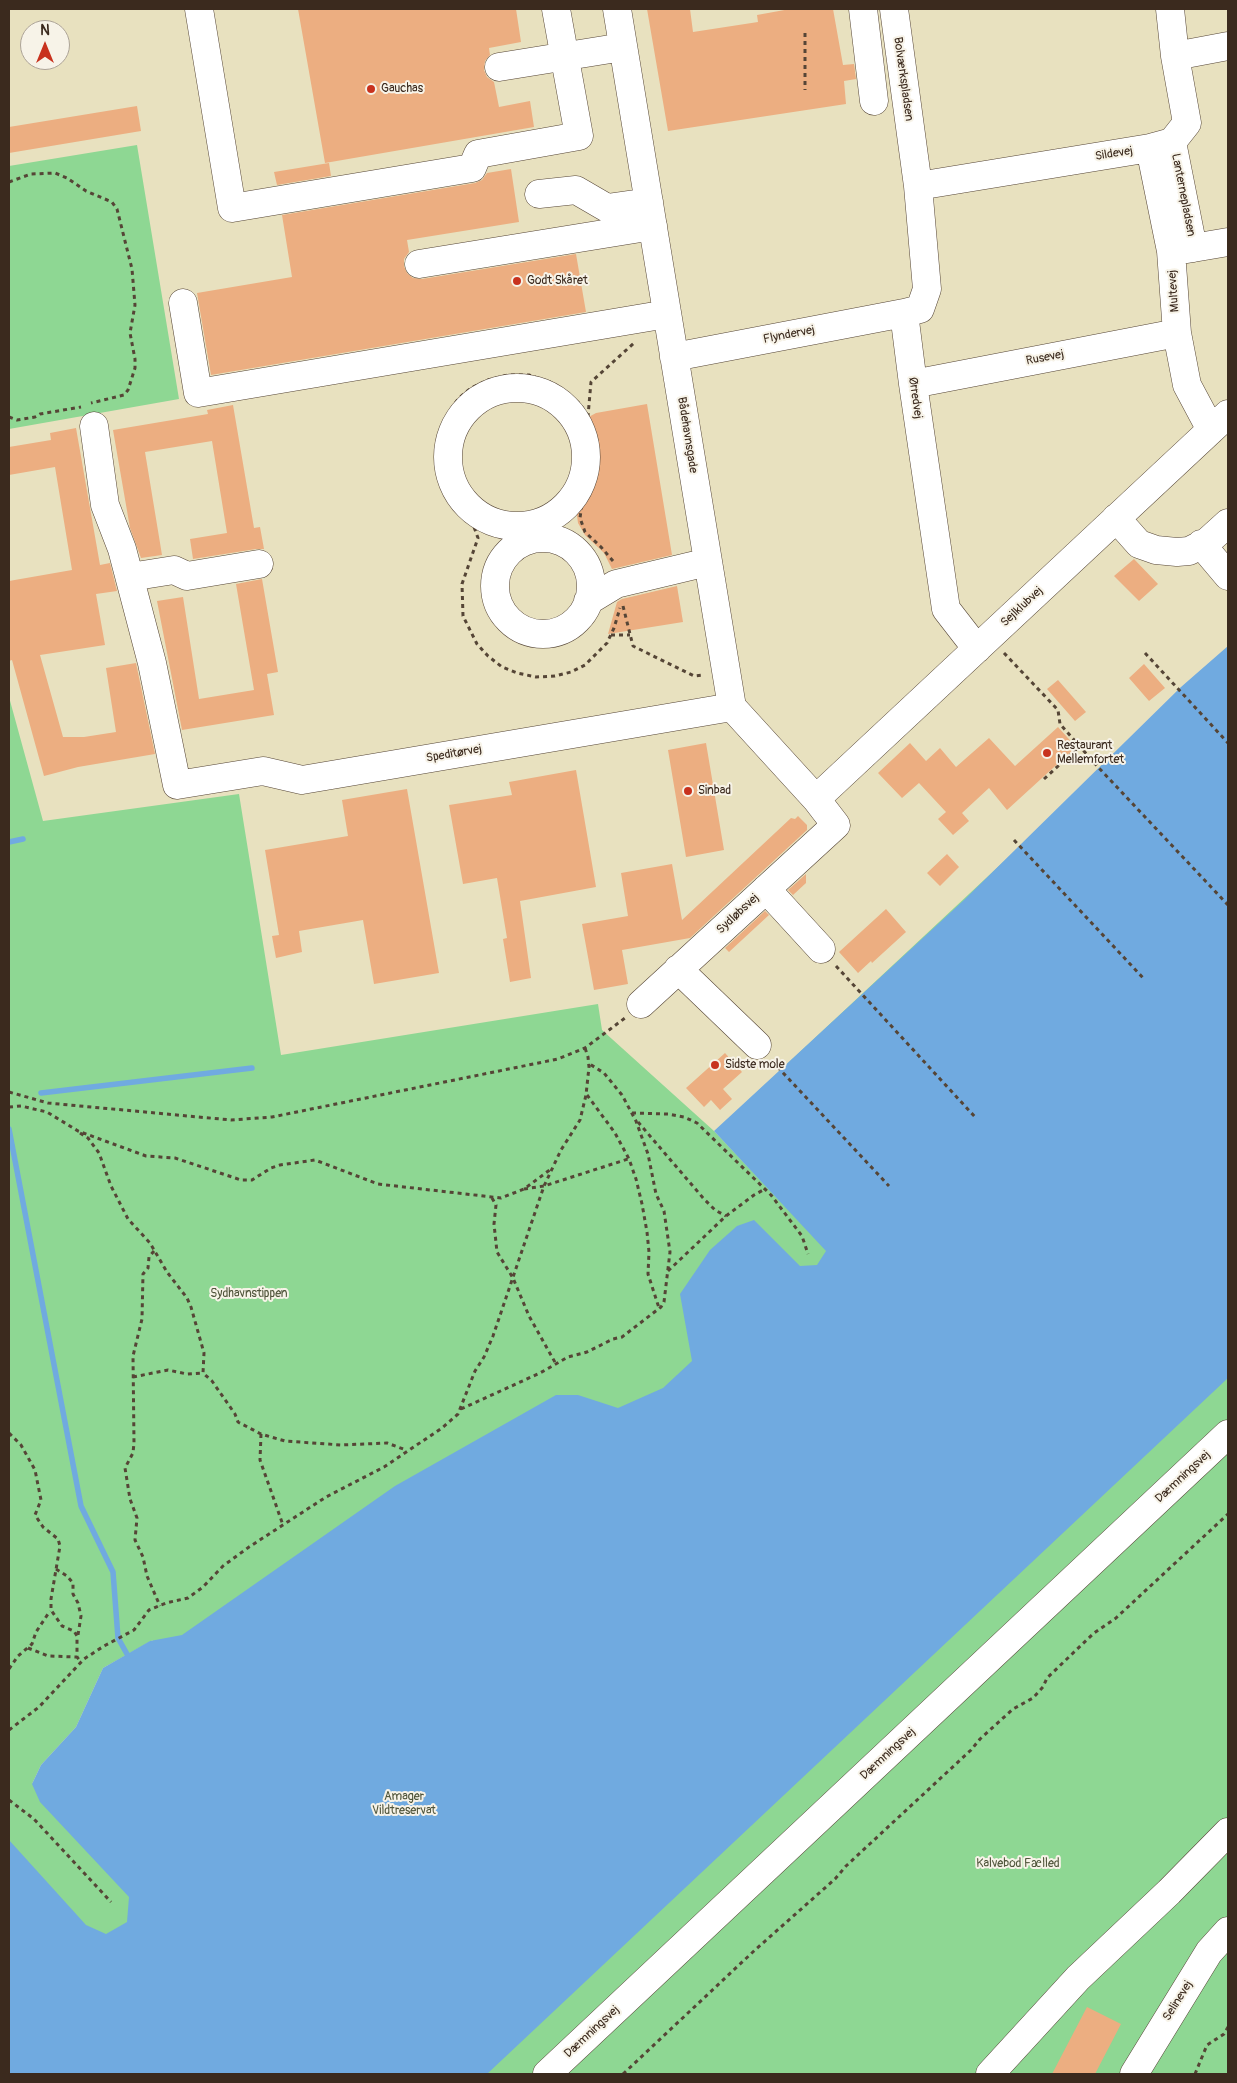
<!DOCTYPE html>
<meta charset="utf-8">
<style>
body{margin:0}
#map{position:relative;width:1237px;height:2083px;overflow:hidden;background:#e8e1bf;font-family:Pangolin,sans-serif}
canvas{display:block}
.frame{position:absolute;inset:0;border:10px solid #3b2a1e;pointer-events:none}
.north{position:absolute;left:20px;top:20px;width:50px;height:50px;box-sizing:border-box;background:#f7f3e8;border:1px solid #aca397;border-radius:50%;rotate:0deg;font-size:14px;font-weight:700;line-height:20px;text-align:center;color:#3b2a1e}
.north::after{content:'';display:block;margin:auto;width:18px;height:22px;background:#c8321e;clip-path:polygon(50% 0,100% 100%,50% 72%,0 100%)}
</style>
<div id="map">
<canvas width="1237" height="2083"></canvas>
<div class="frame"></div>
<div class="north">N</div>
</div>
<script>
const ctx = document.querySelector('canvas').getContext('2d');
ctx.lineJoin = 'round';
function fillPath(path, color) {
  ctx.fillStyle = color;
  ctx.fill(path, 'evenodd');
}
function toPath(rows) {
  const path = new Path2D();
  for (const r of rows) {
    if (r.length === 3) {
      path.moveTo(r[0] + r[2], r[1]);
      path.arc(r[0], r[1], r[2], 0, 2 * Math.PI);
      continue;
    }
    path.moveTo(r[0], r[1]);
    for (let i = 2; i < r.length; i += 2) path.lineTo(r[i], r[i + 1]);
  }
  return path;
}
function strokePath(path, color, width, dash) {
  ctx.strokeStyle = color;
  ctx.lineWidth = width;
  ctx.lineCap = dash ? 'butt' : 'round';
  ctx.setLineDash(dash || []);
  ctx.stroke(path);
}
function label(font, color, halo, rows, align = 'center') {
  ctx.font = font + ' Pangolin,sans-serif';
  ctx.lineWidth = 4;
  ctx.setLineDash([]);
  ctx.textBaseline = 'middle';
  ctx.strokeStyle = halo;
  ctx.fillStyle = color;
  for (const [text, x, y, turn = 0] of rows) {
    ctx.save();
    ctx.translate(x, y);
    ctx.rotate((+turn || 0) * Math.PI / 180);
    ctx.textAlign = isNaN(turn) ? turn : align;
    if (halo) ctx.strokeText(text, 0, 0);
    ctx.fillText(text, 0, 0);
    ctx.restore();
  }
}
const green = toPath([
 [137,145,179,399,9,429,9,166],
 [1228,652,1228,2074,9,2074,9,697,43,821,239,794,281,1055,598,1004,602,1030,714,1131,780,1201,726,1121],
 [153,1640,32,1784,41,1765,76,1727,103,1668]
]);
const water = toPath([
 [1228,646,1228,1378,487,2074,9,2074,9,1840,86,1925,106,1934,127,1922,129,1897,40,1802,32,1784,41,1765,76,1727,103,1668,150,1641,182,1635,395,1486,556,1395,578,1395,618,1408,663,1388,692,1361,680,1294,710,1250,737,1226,754,1220,800,1266,817,1265,826,1251,714,1131,964,900,1181,687]
]);
const stream = toPath([
 [9,842,23,839],
 [41,1093,252,1068],
 [9,1129,81,1506,113,1572,118,1638,127,1654]
]);
const building = toPath([
 [298,9,516,9,521,42,489,48,490,55,485,61,484,70,487,77,494,82,499,107,530,101,534,127,325,163],
 [647,9,690,9,693,32,758,22,757,15,790,9,833,9,843,65,854,64,856,79,844,81,846,104,668,131],
 [137,106,141,131,9,153,9,127],
 [329,163,331,176,277,185,274,172],
 [511,169,519,222,407,240,409,252,404,259,404,266,407,273,413,278,422,279,576,254,586,312,211,375,197,293,292,277,282,215,475,183,482,180,487,173],
 [647,404,672,555,612,569,604,553,585,535,578,523,576,508,590,480,593,460,585,419,596,413],
 [233,405,254,528,260,527,264,549,256,549,193,559,190,539,227,533,212,441,145,452,162,555,141,558,130,528,113,430,208,414,207,410],
 [76,428,100,565,110,563,117,591,96,594,105,645,40,655,63,737,84,737,116,732,106,668,136,663,155,754,78,767,44,776,12,660,9,661,9,581,72,570,55,467,9,475,9,447,51,440,50,433],
 [1134,559,1158,584,1139,601,1114,576],
 [262,579,278,672,267,674,274,715,182,730,157,601,183,597,199,699,254,690,236,584],
 [677,586,683,622,608,634,617,602,622,599],
 [1144,664,1165,688,1149,701,1129,678],
 [1058,680,1086,712,1075,721,1047,689],
 [1058,727,1076,747,1007,810,989,788,962,813,969,821,953,835,938,819,946,812,919,783,902,798,878,773,910,743,926,761,940,748,956,767,989,738,1015,766],
 [706,743,724,850,686,857,668,750],
 [576,770,596,887,520,901,531,978,510,982,503,939,507,938,497,878,463,884,449,805,512,795,509,782],
 [407,789,439,973,374,984,363,920,299,931,302,952,276,958,272,936,279,935,265,850,348,836,342,800],
 [798,816,807,825,807,830,690,938,622,950,628,984,594,990,582,924,628,916,621,873,672,864,682,920,791,818,795,819],
 [947,854,959,867,940,886,927,873],
 [806,874,806,883,793,895,788,890],
 [886,909,906,932,872,963,871,961,858,973,839,952],
 [765,911,769,915,729,952,725,948],
 [725,1053,742,1072,723,1089,732,1099,720,1110,711,1100,704,1107,686,1088],
 [1087,2007,1121,2024,1095,2074,1052,2074]
]);
const path = toPath([
 [805,33,805,90],
 [9,182,31,174,55,173,67,178,86,191,112,202,117,209,132,269,135,305,130,333,135,359,135,368,128,390,124,395,91,403],
 [588,416,580,404,566,392,550,382,529,375,508,375,488,380,471,388,459,398,450,410,443,427,437,446,438,466,444,486,452,502,473,524,478,538,462,584,463,616,477,644,488,656,502,667,517,673,536,677,555,676,571,672,585,665,607,643,614,628,620,608],
 [9,417,17,420,35,417,40,414,81,407],
 [613,561,601,547,585,532,580,518,582,503,591,486,596,464,595,442,588,416,591,382,634,343],
 [623,606,633,646,694,676,704,675],
 [611,635,630,635],
 [1004,653,1058,710,1060,724,1098,767,1228,905],
 [1145,653,1228,743],
 [1044,779,1080,746],
 [1014,840,1145,980],
 [836,966,976,1118],
 [772,1061,889,1186],
 [9,1092,48,1103,231,1120,272,1117,558,1059,585,1048,625,1018],
 [587,1095,615,1133,629,1159,636,1179,642,1204,647,1232,649,1252,648,1274,659,1308],
 [9,1107,21,1106,47,1112,78,1131,146,1156,175,1158,241,1180,252,1180,271,1168,280,1165,315,1160,378,1184,501,1198,524,1189,551,1169],
 [632,1113,668,1114,684,1117,697,1123,771,1195,802,1236,808,1254],
 [638,1122,704,1199,715,1210,726,1216],
 [80,1133,88,1138,99,1153,111,1186,128,1219,150,1243,167,1272,187,1298,191,1307,204,1353,203,1373,212,1381,235,1414,238,1422,261,1434,285,1441,341,1445,387,1443,406,1450],
 [524,1189,544,1186,628,1159],
 [492,1198,496,1205,494,1224,497,1252,513,1278,529,1316,556,1364],
 [154,1251,149,1257,148,1268,143,1274,142,1319,133,1356,134,1443,133,1453,125,1468,130,1499,137,1518,135,1540,143,1557,147,1576,160,1606],
 [668,1271,726,1216,754,1195,765,1189],
 [133,1377,168,1370,187,1374,203,1373],
 [461,1409,540,1373,568,1357,587,1352,613,1339,622,1337,661,1307,664,1302,670,1252,664,1211,656,1194,648,1154,636,1121,622,1095,604,1073,588,1063],
 [9,1433,21,1445,35,1470,41,1500,35,1515,43,1527,58,1539,60,1546,51,1599,51,1610,62,1626,74,1631,77,1636,77,1657,81,1662],
 [261,1434,260,1460,283,1525],
 [56,1569,67,1576,73,1583,73,1594,78,1603,81,1616,78,1635],
 [28,1648,48,1656,77,1657],
 [9,1669,18,1656,32,1644,36,1632,50,1611],
 [9,1730,39,1707,84,1659,104,1646,134,1630,149,1610,166,1603,188,1598,203,1587,223,1566,249,1547,326,1497,384,1467,442,1428,458,1414,475,1371,484,1357,493,1336,544,1186,561,1150,580,1120,586,1095,589,1067,588,1057,585,1048],
 [9,1800,34,1819,111,1902],
 [623,2074,755,1950,835,1879,846,1866,971,1750,980,1739,1013,1709,1033,1698,1043,1687,1047,1678,1094,1633,1116,1618,1228,1514],
 [1195,2074,1207,2045,1224,2034,1228,2027]
]);
const minor = toPath([
 [199,9,232,208,472,168,478,154,579,136,556,9],
 [617,9,732,707,816,799,836,825,641,1004],
 [863,9,874,101],
 [894,9,918,186,927,289,920,309,904,313,913,384,946,609,977,649],
 [1175,56,1228,46],
 [499,67,623,47],
 [1172,142,1193,248],
 [1150,148,1171,251,1177,333,1187,385,1211,430],
 [918,186,1150,148,1172,142,1187,123,1175,56,1170,9],
 [539,194,576,190,607,208,649,202],
 [1175,251,1228,242],
 [419,264,653,226],
 [183,303,198,393,667,314],
 [674,357,904,313],
 [913,384,1177,333],
 [517,457,69],
 [94,426,105,505,122,549,152,663,177,785,263,771,302,780,732,707],
 [1116,518,1139,544,1156,550,1177,552,1189,551,1207,542,1228,523],
 [543,586,48],
 [1201,544,1228,576],
 [130,577,174,570,187,576,259,564],
 [588,601,616,584,708,562],
 [816,799,1228,414],
 [766,889,821,949],
 [678,969,757,1045],
 [547,2074,1228,1434],
 [990,2074,1078,1978,1169,1892,1228,1832],
 [1134,2074,1209,1952,1228,1931]
]);
const markers = [
 [371,89,5,"#c8321e"],
 [517,281,5,"#c8321e"],
 [1047,753,5,"#c8321e"],
 [688,791,5,"#c8321e"],
 [715,1065,5,"#c8321e"]
];
const streetNames = [
 ["Bolværkspladsen",903,79,82],
 ["Sildevej",1114,154,-9],
 ["Lanternepladsen",1183,195,79],
 ["Multevej",1174,291,-94],
 ["Flyndervej",789,335,-11],
 ["Rusevej",1045,358,-11],
 ["Ørredvej",915,398,82],
 ["Bådehavnsgade",687,435,81],
 ["Sejlklubvej",1022,607,-43],
 ["Speditørvej",454,754,-10],
 ["Sydløbsvej",738,914,-43],
 ["Dæmningsvej",1183,1477,-43],
 ["Dæmningsvej",888,1754,-43],
 ["Selinevej",1178,2001,-58],
 ["Dæmningsvej",592,2032,-43]
];
const poiNames = [
 ["Gauchas",381,89],
 ["Godt Skåret",527,281],
 ["Restaurant",1057,746],
 ["Mellemfortet",1057,760],
 ["Sinbad",698,791],
 ["Sidste mole",725,1065]
];
const parkNames = [
 ["Sydhavnstippen",249,1294],
 ["Amager",404,1797],
 ["Vildtreservat",404,1811],
 ["Kalvebod Fælled",1018,1864]
];
fillPath(green, '#8ed793');
fillPath(water, '#70aae0');
strokePath(stream, '#70aae0', 5.5);
fillPath(building, '#ecae81');
strokePath(minor, '#554536', 29);
strokePath(path, '#554536', 3, [4, 4]);
strokePath(minor, '#fff', 28);
for (const [x, y, r, color] of markers) {
  const dot = new Path2D();
  dot.arc(x, y, r, 0, 2 * Math.PI);
  ctx.fillStyle = color;
  ctx.fill(dot);
  strokePath(dot, '#f7f3e8', 2);
}
label('12px', '#3b2a1e', '#f7f3e8', streetNames);
label('12px', '#3b2a1e', '#f7f3e8', poiNames, 'left');
label('12px', '#50553b', '#f7f3e8', parkNames);
</script>
